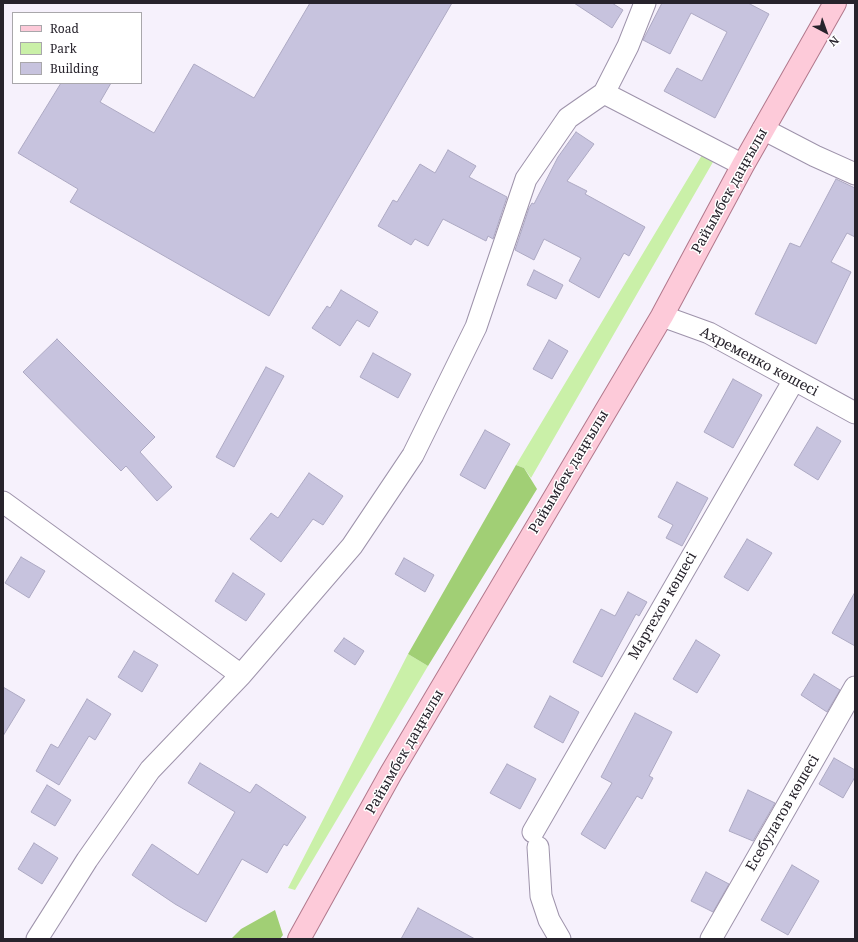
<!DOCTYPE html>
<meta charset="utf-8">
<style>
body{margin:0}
#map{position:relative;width:858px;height:942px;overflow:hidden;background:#f6f1fc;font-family:"Noto Serif",serif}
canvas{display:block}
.frame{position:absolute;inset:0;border:4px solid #27232c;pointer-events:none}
.legend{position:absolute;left:12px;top:12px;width:130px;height:72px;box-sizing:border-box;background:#fff;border:1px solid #a9a7ab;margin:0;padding:5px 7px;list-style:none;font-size:12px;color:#27232c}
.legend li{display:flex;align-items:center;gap:8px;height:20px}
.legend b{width:20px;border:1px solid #a9a7ab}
.north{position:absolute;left:806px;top:12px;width:40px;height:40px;-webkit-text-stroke:3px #fff;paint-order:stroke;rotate:139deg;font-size:11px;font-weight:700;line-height:16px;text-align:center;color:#27232c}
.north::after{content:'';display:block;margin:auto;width:14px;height:18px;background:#27232c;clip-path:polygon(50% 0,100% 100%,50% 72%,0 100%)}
</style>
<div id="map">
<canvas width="858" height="942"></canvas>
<div class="frame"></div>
<ul class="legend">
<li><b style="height:5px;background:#fdcad9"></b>Road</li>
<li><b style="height:11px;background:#caf0a8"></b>Park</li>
<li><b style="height:11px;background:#c7c3de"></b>Building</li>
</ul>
<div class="north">N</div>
</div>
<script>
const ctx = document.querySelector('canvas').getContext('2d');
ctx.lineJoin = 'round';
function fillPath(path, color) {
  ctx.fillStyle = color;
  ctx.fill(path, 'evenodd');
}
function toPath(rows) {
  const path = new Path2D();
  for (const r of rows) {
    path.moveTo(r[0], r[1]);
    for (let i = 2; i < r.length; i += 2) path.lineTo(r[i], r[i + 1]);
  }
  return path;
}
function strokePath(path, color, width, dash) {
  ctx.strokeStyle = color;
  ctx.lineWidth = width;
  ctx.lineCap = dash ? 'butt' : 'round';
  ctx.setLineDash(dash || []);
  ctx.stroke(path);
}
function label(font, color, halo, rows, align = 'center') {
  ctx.font = font + ' "Noto Serif",serif';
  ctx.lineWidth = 3;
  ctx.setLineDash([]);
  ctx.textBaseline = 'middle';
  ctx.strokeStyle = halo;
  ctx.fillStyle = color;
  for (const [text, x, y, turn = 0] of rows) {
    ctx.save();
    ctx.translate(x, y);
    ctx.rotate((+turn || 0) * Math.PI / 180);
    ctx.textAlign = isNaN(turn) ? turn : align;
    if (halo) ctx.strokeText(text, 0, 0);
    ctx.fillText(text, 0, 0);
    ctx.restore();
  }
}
const green = toPath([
 [705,150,713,157,713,162,531,478,524,468,516,465],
 [408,654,428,666,295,890,288,888]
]);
const forest = toPath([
 [516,465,524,468,537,489,428,666,408,654],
 [275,910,283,935,280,939,231,939,241,929]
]);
const building = toPath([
 [310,3,452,3,269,316,70,202,78,189,18,153,61,83,111,83,100,102,154,133,194,64,254,98,310,3],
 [574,3,612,3,623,10,612,28,574,3],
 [662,3,748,3,769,14,715,118,664,91,677,68,702,81,727,32,691,13,670,54,643,40,662,3],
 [576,132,594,144,567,181,587,191,585,194,645,227,629,256,624,253,599,298,569,281,581,258,544,239,534,260,515,250,529,208,532,203,534,204,558,157,576,132],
 [448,150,476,166,469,177,507,197,493,239,488,236,486,241,443,219,428,246,415,239,411,245,378,226,393,200,397,202,420,164,435,173,448,150],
 [836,179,855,188,855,237,847,233,831,262,851,272,816,344,755,314,790,243,800,247,836,179],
 [534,270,563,285,556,299,527,285,534,270],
 [341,290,378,312,369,327,357,320,340,346,312,328,327,306,330,308,341,290],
 [57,339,155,437,140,452,172,487,157,501,126,466,121,471,23,372,57,339],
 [549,340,568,351,552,379,533,369,549,340],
 [373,353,411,374,398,398,360,377,373,353],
 [266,367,284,376,234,467,216,457,266,367],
 [733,379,762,395,733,448,704,432,733,379],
 [817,427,841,441,818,480,794,465,817,427],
 [485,430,510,444,485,489,460,475,485,430],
 [309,473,343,496,323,525,313,519,281,562,250,539,271,513,278,518,309,473],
 [677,482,708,498,682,546,666,538,673,525,658,517,677,482],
 [747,539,772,553,748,591,724,577,747,539],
 [21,557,45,571,29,598,5,583,21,557],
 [404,558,434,575,425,592,395,574,404,558],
 [233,573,265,594,246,621,215,601,233,573],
 [628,592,647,602,639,616,636,614,602,677,573,662,601,609,615,616,628,592],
 [855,592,855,646,832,633,855,592],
 [344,638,364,651,355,665,334,651,344,638],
 [696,640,720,655,697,693,673,679,696,640],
 [134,651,158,665,142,692,118,677,134,651],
 [814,674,840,690,827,712,801,695,814,674],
 [3,687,25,700,3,736,3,687],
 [550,696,579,712,563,743,534,727,550,696],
 [87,699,111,714,95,740,89,736,59,785,36,771,51,744,58,748,87,699],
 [635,713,672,732,649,776,653,778,642,799,637,796,605,849,581,834,612,783,601,777,635,713],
 [834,758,855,770,855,777,843,798,819,784,834,758],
 [200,763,250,793,256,784,306,817,287,846,284,844,267,873,242,859,206,922,175,904,132,875,152,844,198,875,235,812,188,783,200,763],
 [507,764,536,779,520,809,490,793,507,764],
 [47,785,71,800,55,826,31,812,47,785],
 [748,790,775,803,753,841,729,831,748,790],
 [34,843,58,858,42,884,18,869,34,843],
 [792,865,819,881,788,935,761,920,792,865],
 [706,872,729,884,713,912,691,901,706,872],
 [418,908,475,939,401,939,418,908]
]);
const minor = toPath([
 [604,93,743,165],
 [763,129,815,156,855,174],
 [662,316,709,333,855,413],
 [3,502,241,675],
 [533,832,794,380],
 [538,847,541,896,549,920,560,939],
 [37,939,87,860,150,770,241,675,352,546,413,455,476,327,526,179,568,118,604,93,628,46,645,3],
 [711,939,855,687]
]);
const major = toPath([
 [299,939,391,773,662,316,743,165,835,3]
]);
const streetNames = [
 ["Райымбек даңғылы",730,191,-61],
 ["Ахременко көшесі",759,362,28],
 ["Райымбек даңғылы",569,472,-59],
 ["Мартехов көшесі",663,606,-60],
 ["Райымбек даңғылы",405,752,-60],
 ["Есебулатов көшесі",783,813,-60]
];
fillPath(green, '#caf0a8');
fillPath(forest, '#a1cf75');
fillPath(building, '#c7c3de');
strokePath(building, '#ada9c3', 1);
strokePath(minor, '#9e93ab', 23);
strokePath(major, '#b1788c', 24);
strokePath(minor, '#fff', 21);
strokePath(major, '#fdcad9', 22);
label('14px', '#27232c', '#fff', streetNames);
</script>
